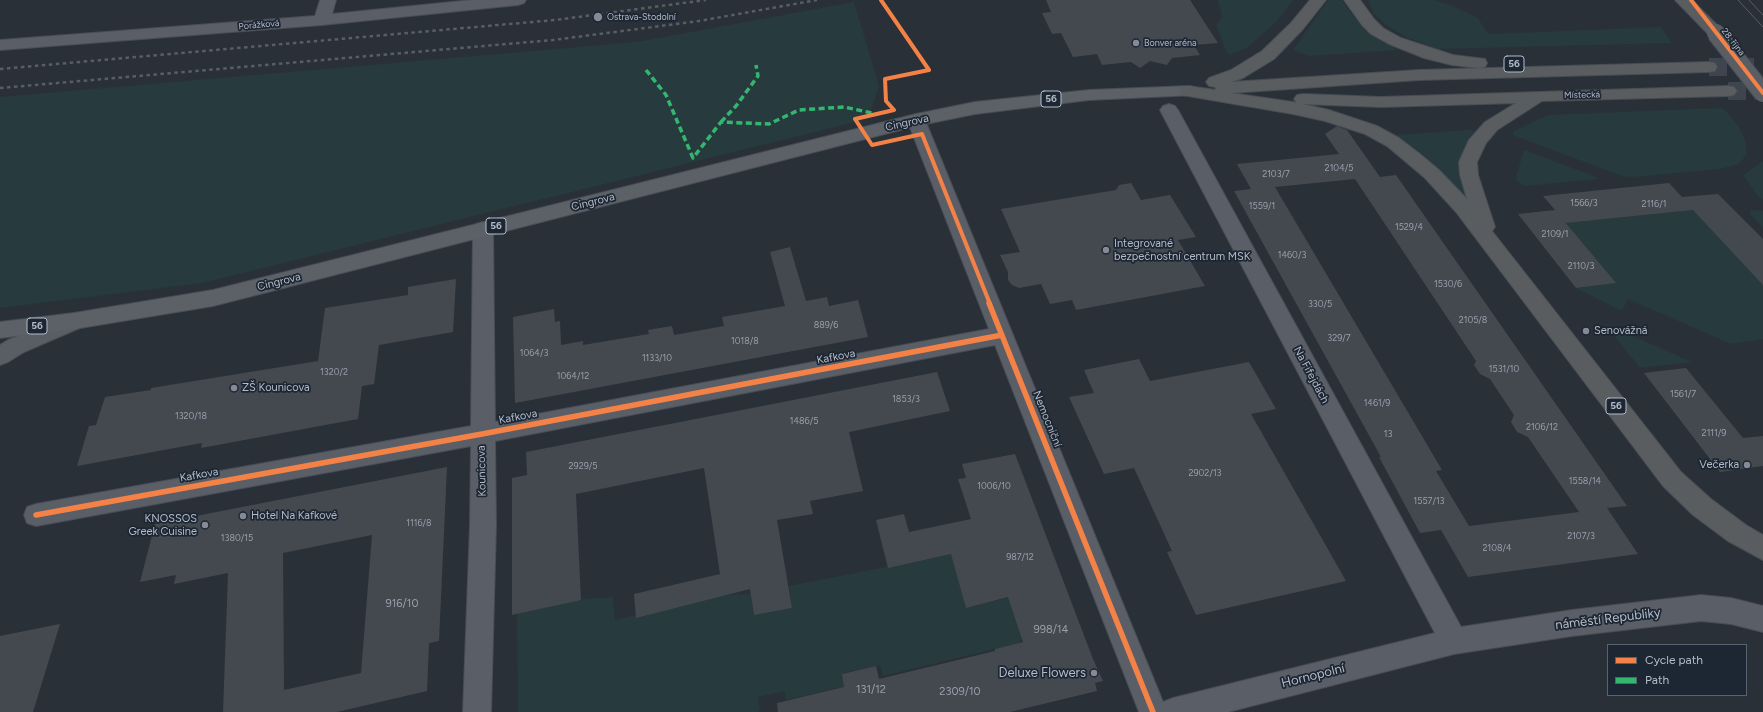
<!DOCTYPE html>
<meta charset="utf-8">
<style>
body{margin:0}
#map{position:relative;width:1763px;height:712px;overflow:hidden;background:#2a3038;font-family:Figtree,sans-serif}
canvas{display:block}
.legend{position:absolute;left:1607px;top:644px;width:140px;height:52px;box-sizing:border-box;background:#1d2633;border:1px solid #59626f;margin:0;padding:5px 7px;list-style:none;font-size:12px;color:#b4bcc9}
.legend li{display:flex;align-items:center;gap:8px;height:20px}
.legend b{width:20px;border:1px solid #59626f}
</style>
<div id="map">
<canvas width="1763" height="712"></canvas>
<ul class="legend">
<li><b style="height:5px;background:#f48246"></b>Cycle path</li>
<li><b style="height:5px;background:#33b770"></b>Path</li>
</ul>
</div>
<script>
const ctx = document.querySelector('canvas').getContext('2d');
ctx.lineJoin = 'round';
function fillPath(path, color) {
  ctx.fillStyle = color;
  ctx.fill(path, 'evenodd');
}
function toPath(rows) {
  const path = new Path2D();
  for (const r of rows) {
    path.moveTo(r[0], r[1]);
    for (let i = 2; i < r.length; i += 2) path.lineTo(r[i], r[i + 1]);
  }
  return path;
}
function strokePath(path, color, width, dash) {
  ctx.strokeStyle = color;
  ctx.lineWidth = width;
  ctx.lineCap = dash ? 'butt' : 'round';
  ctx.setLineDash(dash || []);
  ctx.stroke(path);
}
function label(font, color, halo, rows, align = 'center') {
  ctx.font = font + ' Figtree,sans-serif';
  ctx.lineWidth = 3.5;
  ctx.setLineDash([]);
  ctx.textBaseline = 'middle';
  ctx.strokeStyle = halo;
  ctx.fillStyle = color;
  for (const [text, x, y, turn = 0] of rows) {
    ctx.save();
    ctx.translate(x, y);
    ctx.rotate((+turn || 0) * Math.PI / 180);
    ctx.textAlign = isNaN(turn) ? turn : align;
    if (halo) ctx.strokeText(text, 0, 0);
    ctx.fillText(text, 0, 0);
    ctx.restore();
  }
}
const green = toPath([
 [1218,0,1293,0,1277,21,1248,47,1230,55,1227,53,1216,25,1222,16],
 [1328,0,1341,0,1366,31,1398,50,1309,56,1293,50],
 [1368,0,1434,0,1453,6,1478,18,1488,34,1661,27,1672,43,1438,49,1406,37,1386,25,1374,14],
 [854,2,879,86,868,119,202,283,0,308,0,97,637,42],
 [1721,108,1726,111,1739,127,1745,140,1747,154,1739,164,1720,169,1633,177,1622,176,1512,135,1514,131,1548,115],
 [1471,130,1474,131,1473,133,1469,138,1461,161,1461,175,1465,196,1463,197,1424,155,1395,135],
 [1524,150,1596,177,1597,179,1525,186,1517,181,1516,177],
 [1763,161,1763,200,1757,195,1743,175],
 [1694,210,1763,284,1763,339,1731,344,1628,299,1622,311,1576,288,1615,283,1566,223],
 [1751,210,1763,211,1763,228,1750,214],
 [1605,324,1692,362,1640,368],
 [953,554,969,607,1011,597,1024,635,1019,643,883,676,880,665,844,673,847,686,786,700,784,691,758,697,760,711,756,712,518,712,517,613,584,599,613,597,615,620,724,595,751,594,754,615,792,608,789,586]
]);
const building = toPath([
 [1046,0,1190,0,1218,43,1194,45,1200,55,1172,58,1167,65,1150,61,1140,68,1131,62,1102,65,1097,54,1073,57,1061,33,1052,34,1042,13,1051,12],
 [1337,126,1347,130,1380,177,1396,175,1627,506,1607,508,1638,554,1468,577,1441,530,1420,533,1379,457,1381,457,1234,191,1251,189,1237,164,1339,154,1325,134],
 [1355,179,1476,361,1474,365,1480,374,1490,379,1514,415,1511,422,1517,432,1528,437,1579,512,1469,526,1436,471,1442,470,1275,187],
 [1131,183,1141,200,1170,195,1196,237,1178,240,1205,286,1076,310,1072,300,1050,304,1041,284,1019,288,1012,285,1008,280,1008,272,1000,255,1020,252,1001,209,1116,190,1119,185],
 [1669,183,1682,197,1718,194,1763,239,1763,285,1693,210,1566,223,1543,196],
 [1555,210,1616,283,1576,288,1518,214],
 [790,247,806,301,827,297,829,306,858,300,868,337,515,403,513,317,554,309,555,322,560,321,561,345,583,341,583,345,649,334,648,330,672,326,674,335,724,326,722,317,785,306,770,252],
 [456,279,453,332,379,345,374,384,362,386,358,419,201,448,202,443,77,466,89,426,96,425,105,397,151,390,151,388,318,361,325,308,408,295,408,287],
 [1139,359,1150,381,1249,362,1276,409,1251,414,1346,581,1196,615,1167,552,1172,551,1134,468,1104,474,1069,397,1094,393,1084,370],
 [1686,368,1743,438,1763,436,1763,466,1720,472,1644,373],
 [937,372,950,411,849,432,863,491,810,501,813,514,777,520,792,608,754,615,750,589,636,618,634,594,720,574,704,468,576,494,581,600,512,615,512,478,527,475,526,452],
 [1015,454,1093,659,1103,681,1095,683,1097,691,1010,712,778,712,777,703,844,687,842,674,876,666,879,679,995,651,995,649,1023,642,1008,597,966,608,951,554,888,568,876,520,904,514,909,532,971,519,958,479,966,478,962,464],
 [447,467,439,641,429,643,427,691,337,712,223,712,228,573,174,584,176,575,140,582,155,524],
 [372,535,361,673,284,690,283,553],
 [60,624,33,712,0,712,0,636]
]);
const highwayTunnel = toPath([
 [1709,67,1763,67],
 [1728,91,1763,91]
]);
const street = toPath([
 [320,0,336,0,332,14,472,0,526,0,524,3,518,5,322,25,0,50,0,40,315,16,320,0],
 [1169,104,1175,106,1178,110,1461,627,1572,610,1701,595,1731,598,1763,606,1763,632,1731,624,1701,621,1572,636,1454,654,1228,712,1139,712,995,345,495,441,496,525,491,712,463,712,470,525,471,446,36,526,27,523,24,515,27,507,36,504,471,426,473,229,476,224,483,222,490,224,493,229,495,422,989,329,907,120,910,116,916,114,922,116,925,120,1163,702,1173,698,1435,633,1160,110,1163,106,1169,104]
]);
const secondary = toPath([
 [74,313,82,315,85,321,82,327,24,352,8,362,0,365,0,345,8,340,74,313]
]);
const primary = toPath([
 [1188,86,1194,87,1197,91,1194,95,1089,100,975,114,916,126,213,306,74,329,0,338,0,322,74,313,213,290,916,114,975,102,1089,90,1188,86]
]);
const highway = toPath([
 [1310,0,1326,0,1303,29,1274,59,1243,78,1231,82,1419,70,1709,62,1715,63,1717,67,1715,71,1709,72,1419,80,1231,93,1293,102,1329,110,1377,126,1399,138,1420,154,1439,170,1467,199,1460,175,1459,162,1469,140,1485,122,1516,103,1381,107,1303,104,1297,103,1294,99,1297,95,1303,94,1381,97,1728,86,1734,87,1737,91,1734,95,1728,96,1542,101,1497,130,1486,143,1477,162,1478,175,1495,227,1492,231,1681,472,1711,499,1746,525,1763,535,1763,560,1728,541,1693,515,1663,486,1456,212,1425,178,1387,146,1365,134,1325,121,1293,114,1182,95,1179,91,1182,87,1188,86,1216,90,1215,87,1209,86,1206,82,1209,78,1231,70,1262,51,1291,23,1310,0],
 [1344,0,1360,0,1374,19,1383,28,1401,38,1453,55,1485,59,1487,63,1485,67,1479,68,1452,65,1424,58,1389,44,1371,34,1362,25,1344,0],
 [1675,0,1692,0,1722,30,1724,33,1722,36,1716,38,1710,36,1675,0]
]);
const tram = toPath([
 [1738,0,1763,27],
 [1749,0,1763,15]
]);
const rail = toPath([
 [0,69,555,20,706,0],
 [0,88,553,40,699,21,817,0]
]);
const secondaryBridge = toPath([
 [1716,33,1763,93]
]);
const quiet = toPath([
 [646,70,666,95,693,158,721,122,769,124,799,110,844,107,872,113],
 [721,122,736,106,758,76,756,65]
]);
const cyclewayFar1 = toPath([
 [881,0,929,70,885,79,886,101,894,110,855,119,872,145,922,134,990,304],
 [1691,0,1763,93]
]);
const cycleway = toPath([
 [989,303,1153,712],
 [36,515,482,434,1002,335]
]);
const markers = [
 [598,17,5,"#848b96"],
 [1136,43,4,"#848b96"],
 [1106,250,4,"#848b96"],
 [1586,331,4,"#848b96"],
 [234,388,4,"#848b96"],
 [1747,465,4,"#848b96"],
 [243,516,4,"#848b96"],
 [205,525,4,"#848b96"],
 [1094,673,4,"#848b96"]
];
const farPoinames = [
 ["Ostrava-Stodolní",607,17],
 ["Bonver aréna",1144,43]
];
const farStreetnames = [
 ["Porážková",259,25,-5],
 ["28. října",1733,42,52],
 ["Místecká",1582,95,-1]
];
const numberNames = [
 ["2104/5",1339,168],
 ["2103/7",1276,174],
 ["1566/3",1584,203],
 ["2116/1",1654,204],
 ["1559/1",1262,206],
 ["1529/4",1409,227],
 ["2109/1",1555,234],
 ["1460/3",1292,255],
 ["2110/3",1581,266],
 ["1530/6",1448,284],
 ["330/5",1320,304],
 ["2105/8",1473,320],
 ["889/6",826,325],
 ["329/7",1339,338],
 ["1018/8",745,341],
 ["1064/3",534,353],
 ["1133/10",657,358],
 ["1531/10",1504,369],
 ["1320/2",334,372],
 ["1064/12",573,376],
 ["1561/7",1683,394],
 ["1853/3",906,399],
 ["1461/9",1377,403],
 ["1320/18",191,416],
 ["1486/5",804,421],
 ["2106/12",1542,427],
 ["2111/9",1714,433],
 ["13",1388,434],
 ["2929/5",583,466],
 ["2902/13",1205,473],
 ["1558/14",1585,481],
 ["1006/10",994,486],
 ["1557/13",1429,501],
 ["1116/8",419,523],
 ["2107/3",1581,536],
 ["1380/15",237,538],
 ["2108/4",1497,548],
 ["987/12",1020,557]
];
const shields = [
 [1514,64,20],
 [1051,99,20],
 [496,226,20],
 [37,326,20],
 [1616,406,20]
];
const shieldNames = [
 ["56",1514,64],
 ["56",1051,99],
 ["56",496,226],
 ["56",37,326],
 ["56",1616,406]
];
const streetNames = [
 ["Cingrova",907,123,-13],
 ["Cingrova",593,202,-14],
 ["Cingrova",279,282,-14],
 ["Kafkova",836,357,-11],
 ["Na Fifejdách",1311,375,62],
 ["Kafkova",518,417,-11],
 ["Nemocniční",1047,419,68],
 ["Kounicova",482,471,-91],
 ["Kafkova",199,475,-10]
];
const poiNames = [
 ["Integrované",1114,244],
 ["bezpečnostní centrum MSK",1114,257],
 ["Senovážná",1594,331],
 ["ZŠ Kounicova",242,388],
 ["Večerka",1739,465,"right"],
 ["Hotel Na Kafkové",251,516],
 ["KNOSSOS",197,519,"right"],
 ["Greek Cuisine",197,532,"right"]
];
const nearNumbernames = [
 ["916/10",402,604],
 ["998/14",1051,630],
 ["131/12",871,690],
 ["2309/10",960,692]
];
const nearStreetnames = [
 ["náměstí Republiky",1608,619,-7],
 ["Hornopolní",1313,676,-14]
];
const nearPoinames = [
 ["Deluxe Flowers",1086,673]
];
fillPath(green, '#273a3e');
fillPath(building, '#444950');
strokePath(highwayTunnel, '#3f454e', 18, [18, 9]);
strokePath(street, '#484c53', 2);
strokePath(secondary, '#484c53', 2);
strokePath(primary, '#484c55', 2);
strokePath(highway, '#474c53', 2);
fillPath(street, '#5a5e66');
fillPath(secondary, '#595d64');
fillPath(primary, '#5c6168');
fillPath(highway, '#5a5d60');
strokePath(tram, '#595d64', 1);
strokePath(rail, '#595d64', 2.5, [3.5, 3.5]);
strokePath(secondaryBridge, '#484c53', 20, []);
strokePath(secondaryBridge, '#595d64', 18);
strokePath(quiet, '#33b770', 3.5, [6, 3.5]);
strokePath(cyclewayFar1, '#f48246', 4);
strokePath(cycleway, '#f48246', 5.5);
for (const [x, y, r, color] of markers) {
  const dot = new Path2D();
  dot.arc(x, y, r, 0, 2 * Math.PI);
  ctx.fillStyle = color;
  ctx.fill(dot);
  strokePath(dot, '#1d2633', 1.5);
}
label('9px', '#b4bcc9', '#1d2633', farPoinames, 'left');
label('9px', '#b4bcc9', '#1d2633', farStreetnames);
label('9px', '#989fab', null, numberNames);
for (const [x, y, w] of shields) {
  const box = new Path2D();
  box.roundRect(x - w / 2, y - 8, w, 16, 3);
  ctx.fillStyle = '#1d2633';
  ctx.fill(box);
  strokePath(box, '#b4bcc9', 1);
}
label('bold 10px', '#b4bcc9', null, shieldNames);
label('11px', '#b4bcc9', '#1d2633', streetNames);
label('11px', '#b4bcc9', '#1d2633', poiNames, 'left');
label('11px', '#989fab', null, nearNumbernames);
label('13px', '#b4bcc9', '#1d2633', nearStreetnames);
label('13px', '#b4bcc9', '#1d2633', nearPoinames, 'right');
</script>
